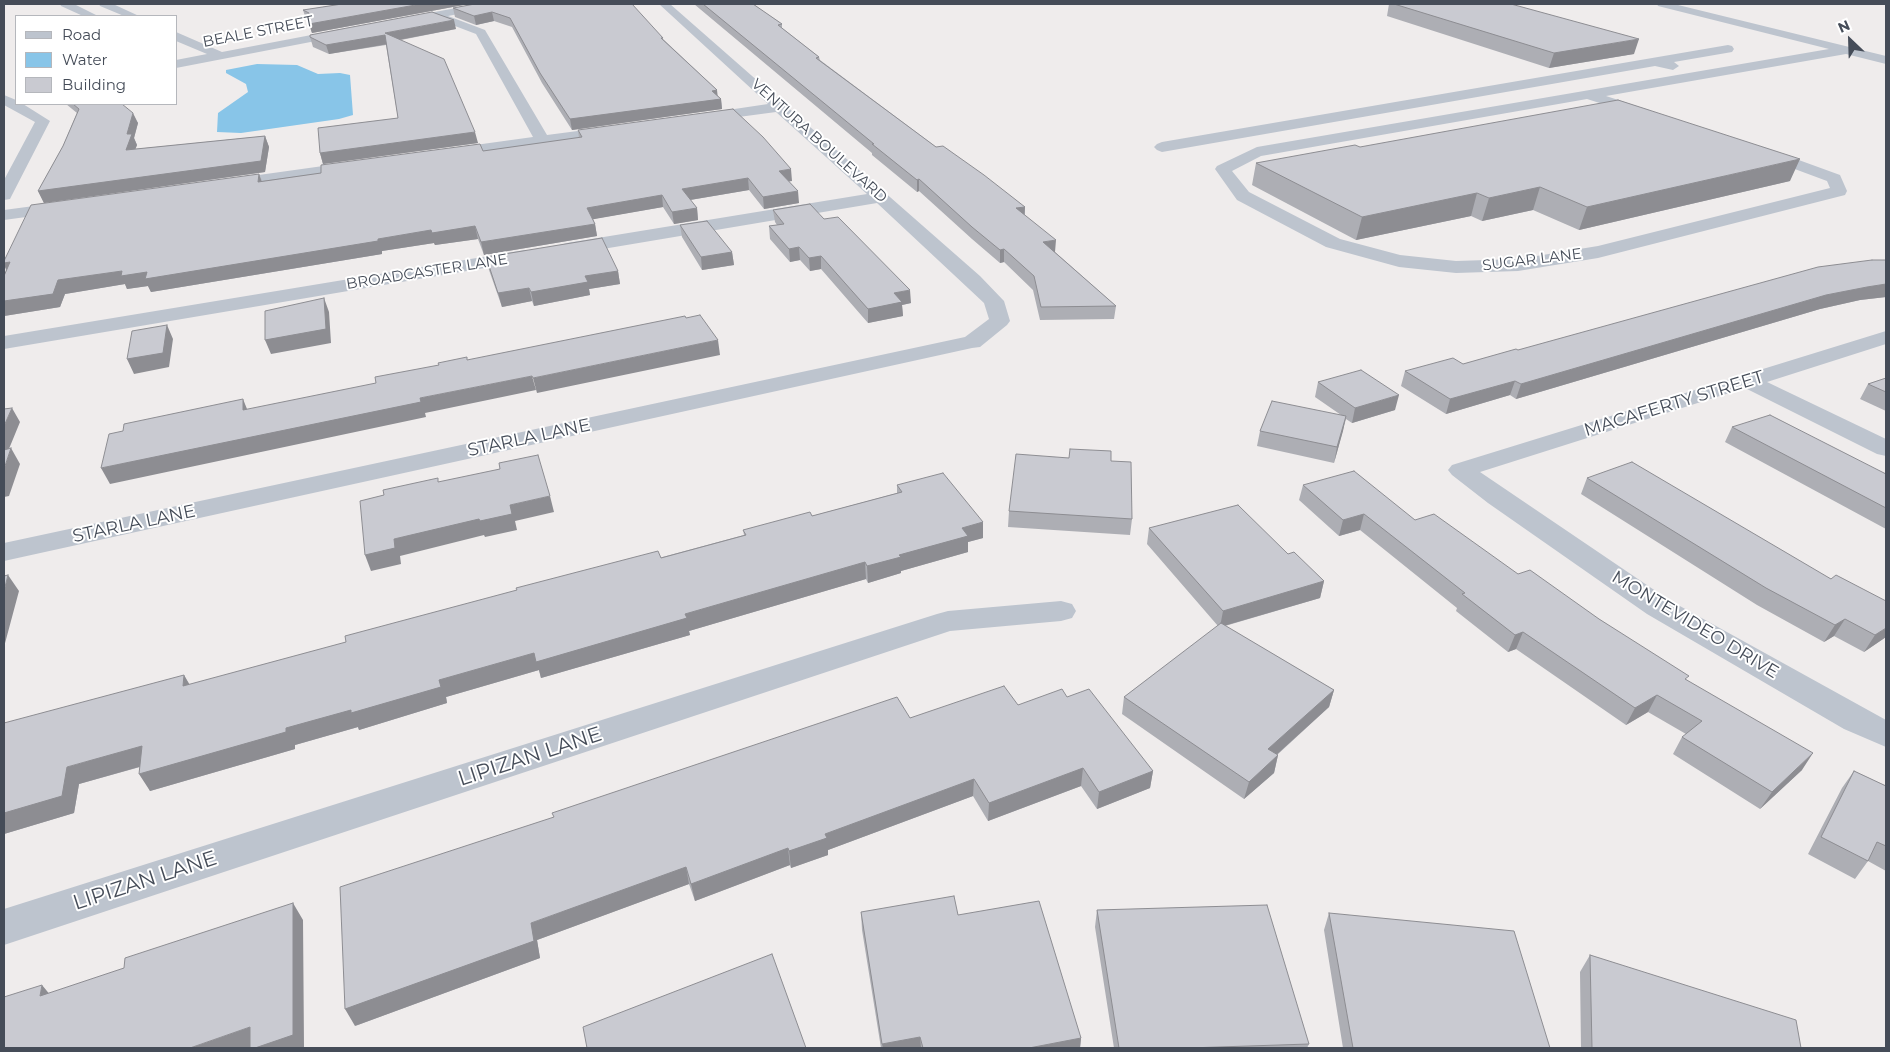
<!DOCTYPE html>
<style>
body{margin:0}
#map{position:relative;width:1890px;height:1052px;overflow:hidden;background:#efecec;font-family:Montserrat,sans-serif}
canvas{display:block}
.frame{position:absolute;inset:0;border:5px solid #454c58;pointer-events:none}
.legend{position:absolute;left:15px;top:15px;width:162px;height:90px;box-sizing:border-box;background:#fff;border:1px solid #b5b7bc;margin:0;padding:6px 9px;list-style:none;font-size:15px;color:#454c58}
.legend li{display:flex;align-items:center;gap:10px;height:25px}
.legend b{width:25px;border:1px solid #b5b7bc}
.north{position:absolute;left:1825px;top:15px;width:50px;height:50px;-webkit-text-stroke:4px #fff;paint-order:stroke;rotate:336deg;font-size:14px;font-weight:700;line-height:20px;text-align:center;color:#454c58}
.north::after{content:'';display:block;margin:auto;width:18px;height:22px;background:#454c58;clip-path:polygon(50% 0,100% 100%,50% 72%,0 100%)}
</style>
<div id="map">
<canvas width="1890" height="1052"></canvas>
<div class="frame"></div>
<ul class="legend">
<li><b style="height:6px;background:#bdc4ce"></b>Road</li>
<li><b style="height:14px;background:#88c5e8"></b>Water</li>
<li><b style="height:14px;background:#c9cad1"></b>Building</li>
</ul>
<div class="north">N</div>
</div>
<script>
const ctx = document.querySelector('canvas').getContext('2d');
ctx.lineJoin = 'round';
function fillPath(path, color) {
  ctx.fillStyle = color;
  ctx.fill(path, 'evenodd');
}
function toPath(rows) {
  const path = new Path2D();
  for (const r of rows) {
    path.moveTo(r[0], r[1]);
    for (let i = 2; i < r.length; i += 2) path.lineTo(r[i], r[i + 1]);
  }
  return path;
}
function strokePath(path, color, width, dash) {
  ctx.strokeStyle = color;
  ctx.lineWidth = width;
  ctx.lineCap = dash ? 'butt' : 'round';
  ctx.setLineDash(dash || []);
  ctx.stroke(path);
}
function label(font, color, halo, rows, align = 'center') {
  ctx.font = font + ' Montserrat,sans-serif';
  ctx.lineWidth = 4;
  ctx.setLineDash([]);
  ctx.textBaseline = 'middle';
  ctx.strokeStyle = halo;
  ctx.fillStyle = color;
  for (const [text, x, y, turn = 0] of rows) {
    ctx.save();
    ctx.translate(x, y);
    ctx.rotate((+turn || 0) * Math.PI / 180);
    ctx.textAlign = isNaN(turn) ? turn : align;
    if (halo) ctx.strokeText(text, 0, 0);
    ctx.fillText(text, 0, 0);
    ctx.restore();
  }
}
const water = toPath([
 [257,64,297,65,318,74,340,73,350,75,353,115,339,119,241,133,217,132,218,113,248,92,246,84,226,73,226,70]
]);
const minor = toPath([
 [60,4,74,4,98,16,83,16,61,6,60,4],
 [99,4,113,4,139,16,124,16,100,6,99,4],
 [478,4,499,4,494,7,448,16,485,30,547,135,616,126,621,127,623,130,621,133,446,159,440,157,438,154,440,151,446,149,533,137,476,34,434,18,402,24,396,21,402,18,478,4],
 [659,4,670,4,980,276,1004,301,1010,321,1007,325,980,347,972,348,4,561,4,543,965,337,989,319,984,303,877,203,567,255,560,253,558,249,560,245,567,243,867,194,776,112,701,122,696,121,694,118,696,115,701,114,768,104,659,4],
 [1657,4,1674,4,1886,56,1886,64,1846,54,1606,96,1649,110,1651,113,1649,116,1644,117,1587,99,1261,156,1232,171,1249,192,1340,239,1400,255,1456,261,1518,259,1598,246,1830,188,1827,181,1757,155,1755,152,1757,149,1763,147,1840,175,1847,191,1845,195,1598,258,1518,271,1456,273,1399,267,1326,247,1237,200,1215,169,1217,166,1257,147,1829,49,1658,6,1657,4],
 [348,28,354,32,352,34,176,68,176,60,207,54,176,41,176,32,222,52,348,28],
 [1728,45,1732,46,1734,49,1732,52,1674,62,1679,66,1673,70,1655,66,1162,152,1157,150,1154,147,1157,144,1162,142,1728,45],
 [4,95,16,100,16,104,23,104,50,121,12,195,10,199,4,200,4,180,35,122,4,105,4,95],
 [359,161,365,163,367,166,365,169,223,190,217,189,215,185,217,181,223,180,359,161],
 [64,202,70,203,73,207,70,211,4,220,4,210,64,202],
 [525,250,532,252,534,256,532,260,4,349,4,336,525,250],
 [1886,331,1886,344,1767,382,1886,439,1886,456,1877,454,1745,388,1480,472,1669,600,1886,720,1886,747,1844,729,1647,614,1488,503,1452,475,1448,470,1452,465,1886,331],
 [1061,601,1072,604,1076,611,1072,618,1061,621,950,631,4,945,4,909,937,614,948,611,1061,601]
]);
const wall = toPath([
 [342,4,469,4,312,33,309,24,309,20,306,19,303,10],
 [475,4,663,38,663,39,717,90,717,95,721,99,722,109,572,130,542,83,512,27,494,21,476,25,455,17,453,8],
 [694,4,753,4,782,24,782,28,819,57,820,60,936,147,1025,207,1025,215,1055,252,1116,306,1114,319,1040,320,1033,290,1004,262,1000,263,972,239,919,191,917,192,872,155,872,153],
 [1389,4,1511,4,1634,54,1549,68,1387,16],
 [456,29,401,40,478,143,323,164,320,153,398,118,386,45,329,54,313,47,310,37],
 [66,104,122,104,138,123,134,138,137,145,135,149,265,136,269,147,265,172,44,203,38,191,63,146,77,113],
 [578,130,792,181,789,181,799,203,764,209,749,190,690,200,697,208,698,220,674,224,663,207,593,219,595,224,597,236,484,255,478,239,435,245,434,243,382,251,382,254,151,292,148,286,127,289,125,284,65,294,60,307,4,316,4,276,6,270,4,265,4,261,259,174,262,181,579,138],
 [1360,147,1790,181,1579,230,1533,210,1482,221,1471,216,1356,240,1252,185,1256,163],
 [773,210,824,219,911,303,902,305,903,316,868,323,821,269,810,271,800,260,790,262,770,239,769,226,777,225,775,222],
 [680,225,732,252,734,265,702,270,682,237],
 [486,257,618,271,620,284,589,289,590,295,534,306,532,301,502,307,489,270],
 [1886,260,1886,297,1860,300,1820,309,1516,399,1510,395,1446,414,1401,386,1405,371,1463,364],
 [1886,378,1886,411,1860,399,1868,384],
 [1318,382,1395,410,1352,423,1346,419,1334,463,1257,446,1260,431,1341,415,1315,397],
 [1732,427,1886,474,1886,529,1725,442],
 [1111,461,1132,519,1130,535,1008,527,1009,511],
 [1587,478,1831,579,1886,637,1864,652,1834,636,1824,642,1757,605,1581,494],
 [897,485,983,522,983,538,968,542,968,552,901,571,901,573,868,583,866,579,689,631,690,635,541,678,539,670,446,697,447,703,359,730,358,727,295,745,295,749,150,791,140,767,79,784,74,813,4,834,184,675,189,685,744,535,743,530,812,516,897,493],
 [1303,485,1415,520,1518,574,1599,619,1687,680,1802,770,1760,809,1673,754,1682,737,1686,734,1648,712,1626,725,1516,649,1508,652,1456,611,1457,608,1360,530,1339,536,1299,500],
 [1149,528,1288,554,1324,581,1320,598,1225,626,1334,690,1329,707,1277,755,1278,755,1274,773,1244,799,1122,714,1124,697,1218,626,1147,544],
 [1067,697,1153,771,1150,788,1097,809,1081,786,988,821,973,796,828,850,828,855,791,868,790,865,695,901,689,884,537,940,540,958,355,1026,910,718,1018,705],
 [1854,771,1886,786,1886,871,1868,861,1855,879,1808,854,1842,788],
 [1097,910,1309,1044,1307,1048,1114,1048,1095,927],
 [861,912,958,915,1081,1038,1080,1048,881,1048,862,930],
 [1329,913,1550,1048,1343,1048,1324,930],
 [1590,955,1801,1048,1581,1048,1580,972]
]);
const shadedWall = toPath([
 [421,4,469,4,312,33,309,24],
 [492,12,494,21,476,25,474,16],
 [454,20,456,29,388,42,385,33],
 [385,35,388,44,329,54,326,45],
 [1639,39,1634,54,1549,68,1554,53],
 [717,90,718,99,721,99,722,109,572,130,570,119],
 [133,113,138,123,134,138,137,145,131,161,126,150,127,134],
 [475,132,478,143,323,164,320,153],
 [265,136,269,147,265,172,44,203,38,191],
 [1800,159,1790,181,1579,230,1587,207],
 [791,169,792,181,780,183,779,171],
 [259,174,263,186,258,182],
 [748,178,749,190,684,201,682,189],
 [919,179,919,191,917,192,917,180],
 [1540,187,1533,210,1482,221,1489,198],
 [798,191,799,203,764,209,763,197],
 [1477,193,1471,216,1356,240,1362,217],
 [662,195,663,207,589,220,587,208],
 [1025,207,1024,219,1016,208],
 [697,208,698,220,674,224,672,212],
 [595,224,597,236,484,255,481,242],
 [475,226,478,239,435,245,434,243,382,251,382,254,151,292,148,286,127,289,125,284,65,294,60,307,4,316,4,301,58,280,122,271,378,239,431,230],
 [1056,240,1055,252,1042,255,1043,242],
 [799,247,800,260,790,262,789,249],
 [1004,249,1004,262,1000,263,1000,250],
 [732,252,734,265,702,270,701,257],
 [821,256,821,269,810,271,809,258],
 [10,262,10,276,4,265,4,263],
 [618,271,620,284,589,289,590,295,534,306,531,292,585,276],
 [1886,284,1886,297,1860,300,1820,309,1516,399,1521,384,1826,295,1867,287],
 [529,288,532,301,502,307,498,293],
 [910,290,911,303,902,305,903,316,868,323,868,309,894,293],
 [324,298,329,312,331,343,271,354,265,340],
 [167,325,173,339,169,367,134,374,127,359],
 [718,340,720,355,537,393,533,378],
 [532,376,536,390,425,413,426,417,110,484,101,468,420,398],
 [1515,381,1510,395,1446,414,1450,399],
 [1399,395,1395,410,1352,423,1355,408],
 [243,399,249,414,243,410],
 [12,408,20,422,4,461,4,426],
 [1346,416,1343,431,1334,463,1337,447],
 [11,448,20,464,9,496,4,497,4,469],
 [550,496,554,512,515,521,517,530,485,537,484,535,400,556,401,564,371,571,365,555,394,539,510,505],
 [1364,514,1360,530,1339,536,1343,520],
 [983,522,983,538,968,542,968,552,901,571,901,573,868,583,867,566,899,555,962,528],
 [865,562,866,579,689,631,690,635,541,678,539,670,446,697,447,703,359,730,358,727,295,745,295,749,150,791,139,774,439,680,534,653,685,614],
 [8,575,19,591,4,647,4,591],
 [1324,581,1320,598,1220,627,1223,611],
 [1845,619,1834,636,1824,642,1835,625],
 [1886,628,1886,637,1864,652,1875,635],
 [1523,632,1516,649,1508,652,1515,635],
 [184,675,194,692,183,686],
 [1334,690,1329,707,1264,766,1268,749],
 [1657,695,1648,712,1626,725,1635,708],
 [142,746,153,763,79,784,74,813,4,834,4,813,67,767],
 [1813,753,1802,770,1760,809,1772,792],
 [1278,755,1274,773,1244,799,1249,782],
 [1083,768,1081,786,988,821,989,803],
 [1153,771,1150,788,1097,809,1099,792],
 [974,779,973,796,828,850,828,855,791,868,789,851,825,834],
 [788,848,790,865,695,901,691,884],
 [686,867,689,884,537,940,540,958,355,1026,345,1009,531,923],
 [293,903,303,920,304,1048,255,1048],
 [42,985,56,1002,40,996],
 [250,1027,250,1048,190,1048],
 [920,1037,921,1048,883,1048,882,1044],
 [1081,1038,1080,1048,1029,1048]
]);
const building = toPath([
 [342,4,421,4,309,24,309,13,303,10,342,4],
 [475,4,632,4,663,38,661,38,717,90,712,91,721,99,570,119,540,73,510,18,492,12,474,16,453,8,475,4],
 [703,4,753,4,782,24,778,25,819,57,816,58,936,147,943,146,984,175,1025,207,1016,208,1056,240,1043,242,1116,306,1041,307,1034,276,1004,249,1000,250,972,227,919,179,917,180,872,144,874,144,703,4],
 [1394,4,1511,4,1639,39,1554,53,1394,4],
 [432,12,454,20,385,33,444,59,475,132,320,153,318,128,398,118,385,35,326,45,310,37,310,35,432,12],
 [1618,100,1800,159,1587,207,1540,187,1489,198,1477,193,1362,217,1256,163,1355,145,1360,147,1618,100],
 [73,104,122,104,133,113,127,134,132,134,126,150,265,136,261,161,38,191,63,146,79,109,73,104],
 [733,109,763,137,791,169,779,171,798,191,763,197,748,178,682,189,697,208,672,212,662,195,587,208,595,224,481,242,475,226,432,233,431,230,378,239,378,241,145,279,147,272,121,276,122,271,58,280,53,294,4,301,4,276,10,262,4,263,4,261,31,205,259,174,258,182,321,173,321,165,480,144,483,151,582,137,578,130,733,109],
 [810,204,824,219,838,217,910,290,894,293,902,302,868,309,821,256,809,258,799,247,789,249,769,226,784,224,773,210,810,204],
 [707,221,732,252,701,257,680,225,707,221],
 [602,238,618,271,585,276,588,282,531,292,529,288,498,293,486,257,602,238],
 [1872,260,1886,260,1886,284,1867,287,1826,295,1521,384,1515,381,1450,399,1405,371,1453,358,1463,364,1516,349,1518,350,1818,267,1872,260],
 [324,298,326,329,265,340,265,311,324,298],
 [700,315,718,340,533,378,532,376,420,398,421,402,101,468,109,434,123,431,124,424,243,399,243,410,376,383,375,377,439,365,438,363,467,357,467,360,685,316,686,318,700,315],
 [167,325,163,353,127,359,132,331,167,325],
 [1361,370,1399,395,1355,408,1318,382,1361,370],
 [1886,378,1886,392,1868,384,1886,378],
 [1272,401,1346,416,1337,447,1260,431,1272,401],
 [12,408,4,426,4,409,12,408],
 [1770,415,1886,474,1886,508,1732,427,1770,415],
 [11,448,4,469,4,450,11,448],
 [1070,449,1111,451,1111,461,1131,462,1132,519,1009,511,1016,454,1069,458,1070,449],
 [538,455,550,496,510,505,512,514,480,521,479,519,394,539,395,548,365,555,360,501,384,495,383,490,438,478,438,482,500,469,499,463,538,455],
 [1632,462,1831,579,1836,575,1886,601,1886,628,1875,635,1845,619,1835,625,1766,588,1587,478,1632,462],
 [1354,471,1415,520,1434,514,1518,574,1530,570,1599,619,1689,676,1685,679,1813,753,1772,792,1682,737,1702,721,1657,695,1635,708,1523,632,1515,635,1462,594,1465,593,1364,514,1343,520,1303,485,1354,471],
 [943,473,983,522,962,528,968,536,899,555,901,557,867,566,865,562,685,614,687,618,536,662,534,653,439,680,441,687,351,713,351,710,286,728,286,732,139,774,142,746,67,767,62,796,4,813,4,723,184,675,183,686,346,642,345,636,517,590,516,588,658,551,661,558,746,535,743,530,810,512,812,516,902,492,897,485,943,473],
 [1238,505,1288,554,1294,552,1324,581,1223,611,1149,528,1238,505],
 [8,575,4,591,4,576,8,575],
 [1221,623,1334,690,1268,749,1278,755,1249,782,1124,697,1221,623],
 [1004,686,1018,705,1062,689,1067,697,1089,689,1153,771,1099,792,1083,768,989,803,974,779,825,834,827,838,789,851,788,848,691,884,686,867,531,923,534,941,345,1009,340,887,554,817,552,813,897,697,910,718,1004,686],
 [1854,771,1886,786,1886,846,1877,842,1868,861,1821,837,1854,771],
 [954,896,958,915,1039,901,1081,1038,1029,1048,923,1048,920,1037,882,1044,861,912,954,896],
 [293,903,293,1035,255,1048,250,1048,250,1027,190,1048,4,1048,4,997,42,985,40,996,124,968,125,958,293,903],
 [1267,905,1309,1044,1188,1048,1119,1048,1097,910,1267,905],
 [1329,913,1514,931,1550,1048,1353,1048,1329,913],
 [772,954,806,1048,587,1048,583,1027,772,954],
 [1590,955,1796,1020,1801,1048,1592,1048,1590,955]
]);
const farStreetnames = [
 ["BEALE STREET",258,32,-11],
 ["VENTURA BOULEVARD",819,141,42],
 ["SUGAR LANE",1532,260,-7],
 ["BROADCASTER LANE",427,272,-9]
];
const streetNames = [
 ["MACAFERTY STREET",1674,404,-17],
 ["STARLA LANE",529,438,-12],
 ["STARLA LANE",134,524,-12],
 ["MONTEVIDEO DRIVE",1695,625,31]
];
const nearStreetnames = [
 ["LIPIZAN LANE",530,757,-18],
 ["LIPIZAN LANE",145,881,-18]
];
fillPath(water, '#88c5e8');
fillPath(minor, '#bdc4ce');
fillPath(wall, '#adaeb4');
fillPath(shadedWall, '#8d8d92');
fillPath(building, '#c9cad1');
strokePath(building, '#8d8d92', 1);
label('15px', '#454c58', '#fff', farStreetnames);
label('18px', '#454c58', '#fff', streetNames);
label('21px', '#454c58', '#fff', nearStreetnames);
</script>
